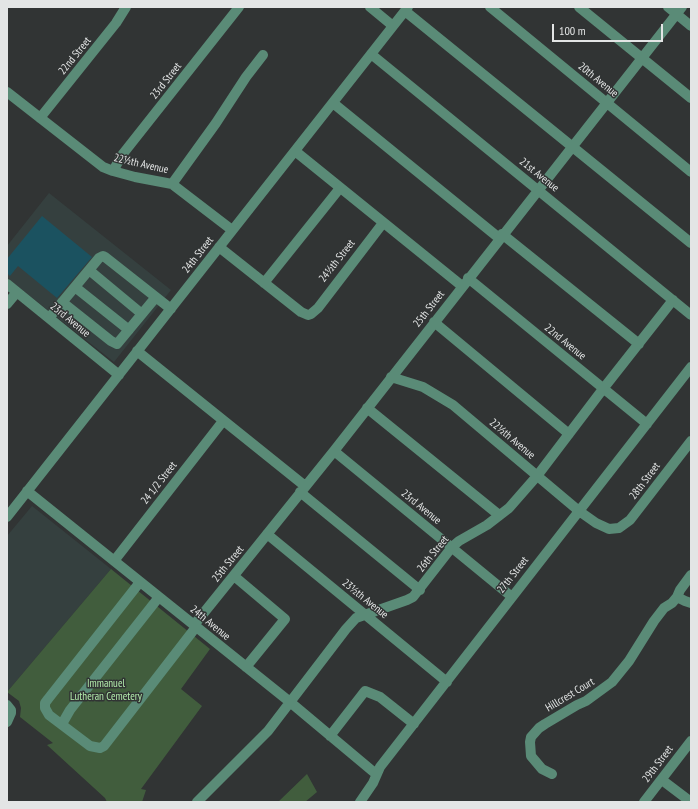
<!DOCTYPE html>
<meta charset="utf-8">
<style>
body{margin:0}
#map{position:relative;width:698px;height:809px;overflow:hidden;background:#313434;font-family:"PT Sans Narrow",sans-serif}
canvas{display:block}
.frame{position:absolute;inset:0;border:8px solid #e3e5e5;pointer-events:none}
.scale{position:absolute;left:552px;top:24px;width:111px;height:18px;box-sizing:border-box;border:2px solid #e3e5e5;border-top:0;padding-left:5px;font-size:12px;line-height:14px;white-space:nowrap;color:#e3e5e5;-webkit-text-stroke:3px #313434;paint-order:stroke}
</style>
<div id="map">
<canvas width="698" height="809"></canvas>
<div class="frame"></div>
<div class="scale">100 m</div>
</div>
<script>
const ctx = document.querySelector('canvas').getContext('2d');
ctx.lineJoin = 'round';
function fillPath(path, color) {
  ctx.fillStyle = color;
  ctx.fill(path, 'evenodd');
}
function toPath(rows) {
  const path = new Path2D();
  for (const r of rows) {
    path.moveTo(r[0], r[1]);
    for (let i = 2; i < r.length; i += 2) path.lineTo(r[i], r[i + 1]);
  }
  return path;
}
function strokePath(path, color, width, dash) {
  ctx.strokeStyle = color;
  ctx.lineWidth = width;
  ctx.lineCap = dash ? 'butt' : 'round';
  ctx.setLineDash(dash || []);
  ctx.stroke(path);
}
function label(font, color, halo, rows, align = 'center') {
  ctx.font = font + ' "PT Sans Narrow",sans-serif';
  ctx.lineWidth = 3;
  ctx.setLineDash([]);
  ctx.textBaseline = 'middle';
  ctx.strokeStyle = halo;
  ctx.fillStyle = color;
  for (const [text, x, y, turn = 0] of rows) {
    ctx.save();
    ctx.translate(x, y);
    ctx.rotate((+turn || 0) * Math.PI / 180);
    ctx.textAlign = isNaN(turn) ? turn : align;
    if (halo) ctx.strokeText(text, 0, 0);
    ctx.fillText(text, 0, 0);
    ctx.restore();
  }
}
const built = toPath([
 [49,193,171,290,114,362,7,278,7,246],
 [32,506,111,569,7,692,7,536]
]);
const green = toPath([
 [111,569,210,649,181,689,202,706,141,789,146,790,142,802,107,802,105,798,47,745,53,743,20,717,21,708,19,701,7,692],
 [307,774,317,792,305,802,278,802]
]);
const building = toPath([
 [42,216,92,257,57,298,18,266,10,276,7,273,7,259]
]);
const minor = toPath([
 [370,7,393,26],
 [490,7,691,172],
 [579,7,691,98],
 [668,7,691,26],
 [405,11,691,243],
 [371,54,691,315],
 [7,92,103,167,113,171,135,177,172,184,232,230],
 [333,103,499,238],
 [40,118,116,23,126,7],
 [295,151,462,286],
 [113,171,122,155,239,7],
 [172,184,216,123,246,77,263,55],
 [502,234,639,344],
 [219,247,301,312,308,315,311,314,318,308,383,223],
 [89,270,142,314],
 [468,278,647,424],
 [264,283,340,188],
 [7,284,119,375],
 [75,287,129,330],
 [62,302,111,341,117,344,156,297],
 [7,304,17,292],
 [49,318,99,258,103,256,105,257,171,309],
 [434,322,569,434],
 [137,351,305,486],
 [391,377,423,387,453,405,579,511,596,523,609,529,619,528,630,520,691,441],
 [367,408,499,515],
 [334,451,512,597],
 [27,491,290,702,376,774],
 [300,492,420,590],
 [7,517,408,7],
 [267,534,447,682],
 [114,561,223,421],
 [234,576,285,619,246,667],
 [140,582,48,699,45,703,45,708,49,715,90,746,100,748,104,746,196,627],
 [677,597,685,601,691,603],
 [194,625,334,451,682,7],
 [7,705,11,710,11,713,7,722],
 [62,724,70,710,159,597],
 [330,736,365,691,380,697,414,724],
 [552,774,542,769,531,756,530,742,531,737,539,728,545,724,577,705,586,701,612,682,629,661,654,621,664,608,672,603,677,597,680,590,691,575],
 [662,780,691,802],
 [197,802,268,731,346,629,356,618,407,600,413,597,452,547,459,541,487,525,509,508,537,476,603,389,673,300],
 [360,802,373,783,380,767,691,367],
 [644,802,691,741]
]);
const streetNames = [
 ["22nd Street",75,56,-51],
 ["20th Avenue",598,80,39],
 ["23rd Street",166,81,-52],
 ["22½th Avenue",141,164,13],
 ["21st Avenue",539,175,39],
 ["24th Street",198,255,-52],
 ["24½th Street",337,261,-52],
 ["25th Street",429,309,-52],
 ["23rd Avenue",70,320,39],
 ["22nd Avenue",565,342,39],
 ["22½th Avenue",512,439,40],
 ["28th Street",645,481,-53],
 ["24 1/2 Street",159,483,-52],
 ["23rd Avenue",421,507,39],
 ["26th Street",433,554,-51],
 ["25th Street",228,564,-51],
 ["27th Street",513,575,-52],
 ["23½th Avenue",365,599,39],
 ["24th Avenue",210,623,39],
 ["Hillcrest Court",570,695,-31],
 ["29th Street",658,764,-53]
];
const parkNames = [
 ["Immanuel",106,684],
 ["Lutheran Cemetery",106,697]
];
fillPath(built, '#35403f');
fillPath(green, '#415d3d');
fillPath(building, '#1b5260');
strokePath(minor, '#5a8b77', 10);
label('11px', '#e3e5e5', '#313434', streetNames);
label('11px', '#b3edac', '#313434', parkNames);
</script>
